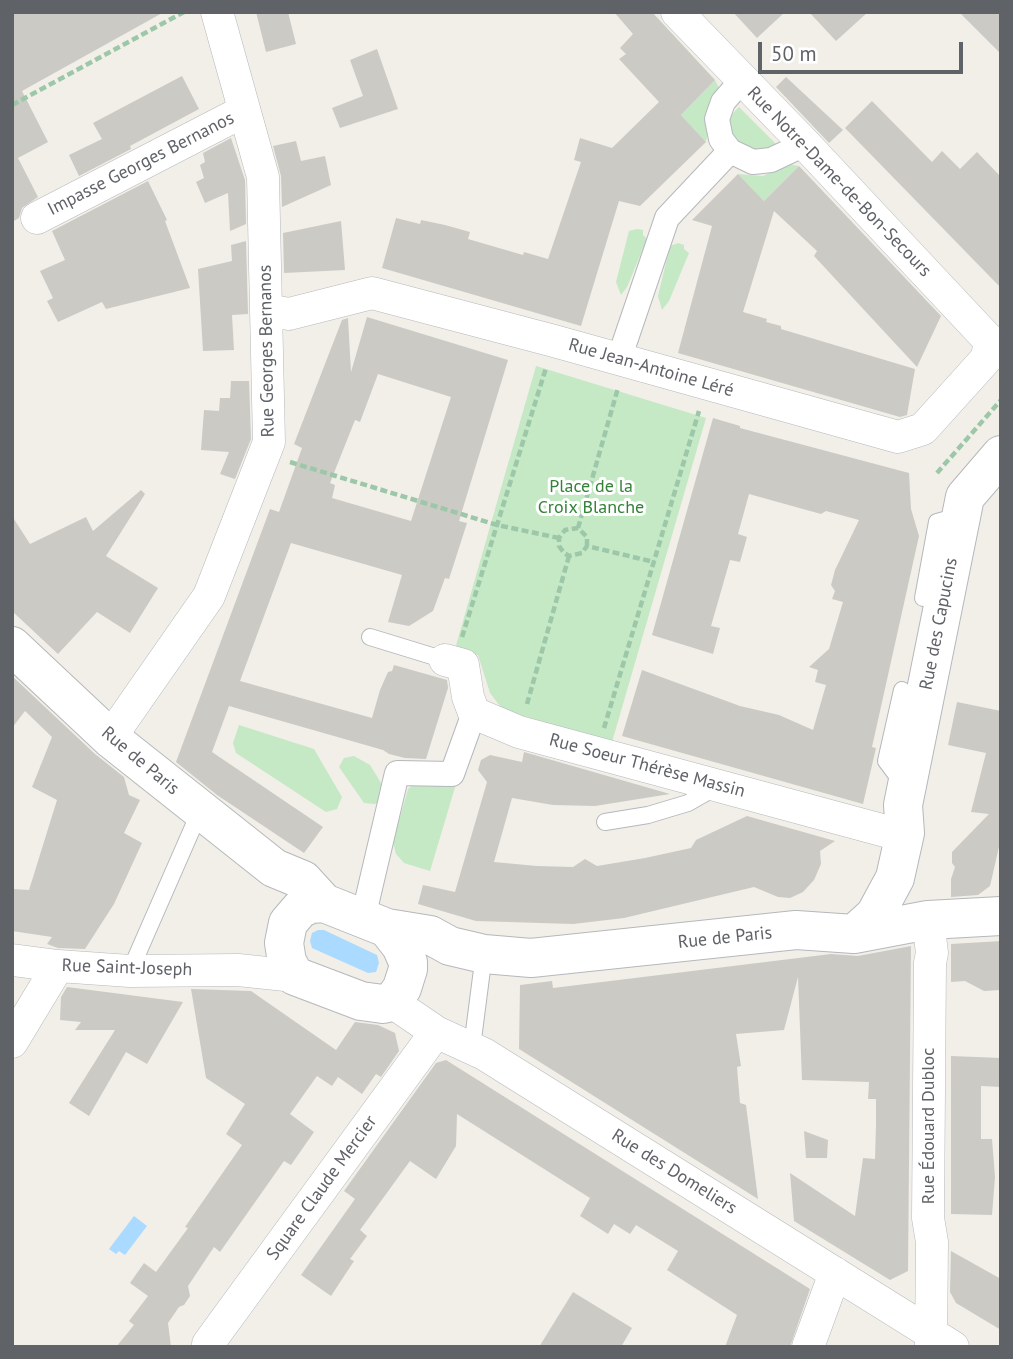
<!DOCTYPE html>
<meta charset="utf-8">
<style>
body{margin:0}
#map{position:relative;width:1013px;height:1359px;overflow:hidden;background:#f1efe8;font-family:"PT Sans",sans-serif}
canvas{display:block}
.frame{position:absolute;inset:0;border:14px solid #5f6368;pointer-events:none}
.scale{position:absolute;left:758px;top:42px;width:205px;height:32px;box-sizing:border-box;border:4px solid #5f6368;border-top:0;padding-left:9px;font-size:21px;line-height:24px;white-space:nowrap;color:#5f6368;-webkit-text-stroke:5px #fff;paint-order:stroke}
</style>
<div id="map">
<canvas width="1013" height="1359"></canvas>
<div class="frame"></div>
<div class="scale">50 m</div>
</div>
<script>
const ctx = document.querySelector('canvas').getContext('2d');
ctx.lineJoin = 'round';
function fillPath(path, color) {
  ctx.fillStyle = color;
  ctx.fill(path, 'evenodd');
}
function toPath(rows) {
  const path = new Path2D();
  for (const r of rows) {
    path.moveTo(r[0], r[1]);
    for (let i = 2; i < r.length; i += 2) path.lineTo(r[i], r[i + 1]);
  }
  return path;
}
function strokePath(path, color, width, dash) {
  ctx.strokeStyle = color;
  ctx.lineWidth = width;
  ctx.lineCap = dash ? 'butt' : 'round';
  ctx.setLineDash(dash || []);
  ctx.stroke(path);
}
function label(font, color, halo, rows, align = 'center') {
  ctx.font = font + ' "PT Sans",sans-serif';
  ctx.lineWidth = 6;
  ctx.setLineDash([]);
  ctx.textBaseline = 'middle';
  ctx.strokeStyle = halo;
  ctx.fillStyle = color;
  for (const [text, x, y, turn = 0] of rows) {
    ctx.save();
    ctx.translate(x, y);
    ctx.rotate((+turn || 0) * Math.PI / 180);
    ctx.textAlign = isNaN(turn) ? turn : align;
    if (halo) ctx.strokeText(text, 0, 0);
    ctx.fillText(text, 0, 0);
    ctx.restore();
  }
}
const green = toPath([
 [715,80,722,94,711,116,706,142,681,115],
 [739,107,776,144,763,156,745,153,728,135,730,116],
 [788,164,799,166,764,201,738,174,763,176],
 [637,229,643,230,643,235,647,239,627,287,621,295,616,282,629,231],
 [678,243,684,245,684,249,689,253,669,301,662,310,658,296,670,246],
 [536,366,706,418,612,742,503,710,490,693,478,655,455,649],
 [239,725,314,749,342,797,337,809,326,812,236,753,233,743],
 [354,756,370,765,386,791,383,800,375,804,364,803,339,767,344,758],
 [419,780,456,784,430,871,404,863,396,854,393,842,408,789]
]);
const water = toPath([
 [318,930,324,930,377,955,379,963,376,972,368,973,312,948,310,941,312,933],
 [134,1216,147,1226,125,1255,119,1251,116,1254,109,1249]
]);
const building = toPath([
 [12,12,164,12,22,91,48,142,18,158,38,197,22,208,19,218,12,222],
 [256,12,288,12,296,44,266,52],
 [614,12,652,12,715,80,681,115,706,142,640,206,619,201,581,326,382,268,396,218,420,224,421,220,445,225,470,232,468,239,523,255,524,252,548,259,581,162,574,160,580,138,612,148,659,102,619,59,626,54,620,48,633,34],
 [733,12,785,12,757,38],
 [809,12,868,12,836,41],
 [959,12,1001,12,1001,54],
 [377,49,398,109,340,128,332,108,363,96,350,60],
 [182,76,199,109,130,146,131,149,79,176,69,155,102,139,93,123],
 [786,77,843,130,829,143,776,87],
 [872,101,932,162,942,151,960,169,977,152,1001,177,1001,288,845,128],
 [231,138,245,180,246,224,230,231,228,193,205,203,196,182,204,178,200,165,205,162,203,153],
 [296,141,301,161,325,156,331,185,282,207,281,176,273,146],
 [799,166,941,316,917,367,814,256,817,251,774,211,743,312,767,319,766,322,781,326,781,329,915,369,907,415,900,417,678,353,712,226,692,220,738,174,764,201],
 [148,181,167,220,165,221,190,288,106,309,102,302,58,322,47,301,53,298,40,271,65,260,52,231],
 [341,221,345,270,284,273,283,233],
 [246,241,248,314,232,315,234,350,203,351,198,269,232,261,231,245],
 [367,317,508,360,459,521,467,523,449,579,445,578,433,611,409,626,388,622,402,575,291,543,240,681,372,718,380,690,388,672,392,671,394,665,447,680,448,688,426,759,405,758,389,754,383,750,229,706,212,752,323,827,304,853,217,795,176,762,270,509,279,512,302,448,294,444,342,320,348,318,351,372],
 [378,374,451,397,411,521,332,498,335,485,330,483,355,420,360,422],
 [231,381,249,381,251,439,235,479,220,474,229,452,201,450,204,410,219,411,220,398,230,398],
 [713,418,740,426,740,428,909,473,911,509,919,536,872,747,876,748,863,804,622,736,642,670,740,706,779,715,813,730,826,685,815,682,818,670,809,667,829,649,843,602,832,599,835,591,831,585,835,570,859,520,826,511,821,514,749,494,738,534,747,537,740,562,730,560,711,626,720,628,713,654,652,635],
 [141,490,145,494,106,556,158,588,130,633,97,612,58,654,12,611,12,516,30,544,86,517,93,531],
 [12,676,95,754,124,777,129,795,140,800,124,833,142,843,114,904,85,949,58,948,47,944,52,937,12,931,12,889,29,890,57,800,32,787,52,737,25,711,12,728],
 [957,702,1001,711,1001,838,990,886,978,895,951,897,951,879,955,867,952,863,952,852,989,814,971,812,986,753,948,745],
 [524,752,670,794,595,806,553,805,512,798,494,862,537,866,573,867,585,859,597,866,645,858,691,848,696,840,747,816,835,841,820,851,821,864,814,880,803,892,790,898,778,897,754,887,624,918,573,924,476,921,418,904,423,885,455,892,487,782,478,770,481,760,490,755,522,762],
 [1001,941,1001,990,984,991,965,981,951,982,951,944],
 [911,946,908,1271,890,1280,794,1221,790,1173,855,1216,863,1158,875,1159,876,1125,876,1099,868,1099,869,1082,802,1080,798,977,784,1030,736,1034,741,1066,737,1067,740,1103,746,1105,758,1199,519,1049,520,985,552,981,553,988,831,954,858,956],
 [67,987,183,1002,147,1064,126,1052,89,1116,69,1103,115,1030,75,1030,81,1022,60,1020,61,997],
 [191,989,251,991,336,1050,355,1022,378,1025,395,1033,399,1051,381,1077,376,1074,362,1094,338,1077,332,1086,317,1076,290,1114,314,1132,291,1165,284,1161,220,1252,214,1247,188,1286,190,1296,184,1305,179,1307,168,1323,171,1347,116,1347,134,1325,129,1321,148,1296,130,1283,144,1263,156,1272,188,1228,185,1227,242,1145,226,1134,245,1104,206,1078],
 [951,1056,1001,1058,1001,1087,981,1086,981,1139,992,1139,995,1177,992,1215,951,1214],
 [446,1060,810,1289,790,1347,725,1347,737,1315,667,1270,678,1251,636,1225,630,1234,614,1224,608,1234,580,1216,590,1198,457,1114,456,1146,436,1179,410,1161,360,1230,367,1236,350,1259,354,1261,331,1296,301,1275,355,1199,344,1191,436,1063],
 [804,1131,828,1140,827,1158,806,1158],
 [951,1251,1001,1279,1001,1330,956,1303,950,1292],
 [573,1292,632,1328,621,1347,539,1347]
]);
const path = toPath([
 [12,105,184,12],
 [290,462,497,525,559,538],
 [937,473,1001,400],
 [578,528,618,388],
 [587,546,587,537,578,528,565,530,559,538,559,546,564,553,569,556,582,553,587,546,654,562],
 [462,637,546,368],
 [527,704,569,556],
 [604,728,699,411]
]);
const service = toPath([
 [923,598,937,522,959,516],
 [370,637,445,660],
 [902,690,886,761,904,785],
 [605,822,648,815,688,803,716,787],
 [130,971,200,811],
 [472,1047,484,954]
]);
const pedestrian = toPath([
 [742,80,723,102,717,119,721,139,730,151,753,162,771,160,805,144],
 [619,359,667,218,730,151],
 [363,918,397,773,452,774,474,713]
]);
const minor = toPath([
 [677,12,805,144,1001,353],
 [37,218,244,111],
 [267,310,289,314,372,293,554,341,898,437,923,429,987,358,990,340],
 [445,660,463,665,468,697,474,713,519,732,889,832],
 [110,738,209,596,269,442,263,177,217,12],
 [928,920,932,953,930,963,928,1218,932,1242,931,1347],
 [12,960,58,966,130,971,238,970,295,976],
 [392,1002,436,1032,484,1054,953,1347],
 [12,1042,58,966],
 [208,1344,436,1032],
 [808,1347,835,1273]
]);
const tertiary = toPath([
 [12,646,110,738,274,868,303,880,324,903],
 [324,903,387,928,401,946,408,962,408,969,402,988,392,1002,383,1004,361,1001,295,976,287,962,284,943,288,923,300,909,311,904,324,903],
 [387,928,430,935,450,946,484,954,531,958,796,930,854,934,928,920,1001,916],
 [854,934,875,915,895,878,905,833,903,805,965,497,1001,455]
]);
const streetNames = [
 ["Impasse Georges Bernanos",141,164,-27],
 ["Rue Notre-Dame-de-Bon-Secours",839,182,46],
 ["Rue Georges Bernanos",267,351,-91],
 ["Rue Jean-Antoine Léré",651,368,16],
 ["Rue des Capucins",939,624,-79],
 ["Rue de Paris",140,761,40],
 ["Rue Soeur Thérèse Massin",647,766,15],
 ["Rue de Paris",725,938,-6],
 ["Rue Saint-Joseph",127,968,2],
 ["Rue Édouard Dubloc",929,1126,-90],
 ["Rue des Domeliers",674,1172,32],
 ["Square Claude Mercier",322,1188,-54]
];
const parkNames = [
 ["Place de la",591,487],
 ["Croix Blanche",591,508]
];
fillPath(green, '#c5e8c5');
fillPath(water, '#aadaff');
fillPath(building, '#cccac5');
strokePath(service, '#b5b8bc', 18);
strokePath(pedestrian, '#b5b8bc', 26);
strokePath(minor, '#b5b8bc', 33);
strokePath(tertiary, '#b5b8bc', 40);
strokePath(path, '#9cc7a9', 4.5, [7, 3.5]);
strokePath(service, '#fff', 16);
strokePath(pedestrian, '#fff', 24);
strokePath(minor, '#fff', 32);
strokePath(tertiary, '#fff', 38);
label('18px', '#5f6368', '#fff', streetNames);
label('18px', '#348238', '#fff', parkNames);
</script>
